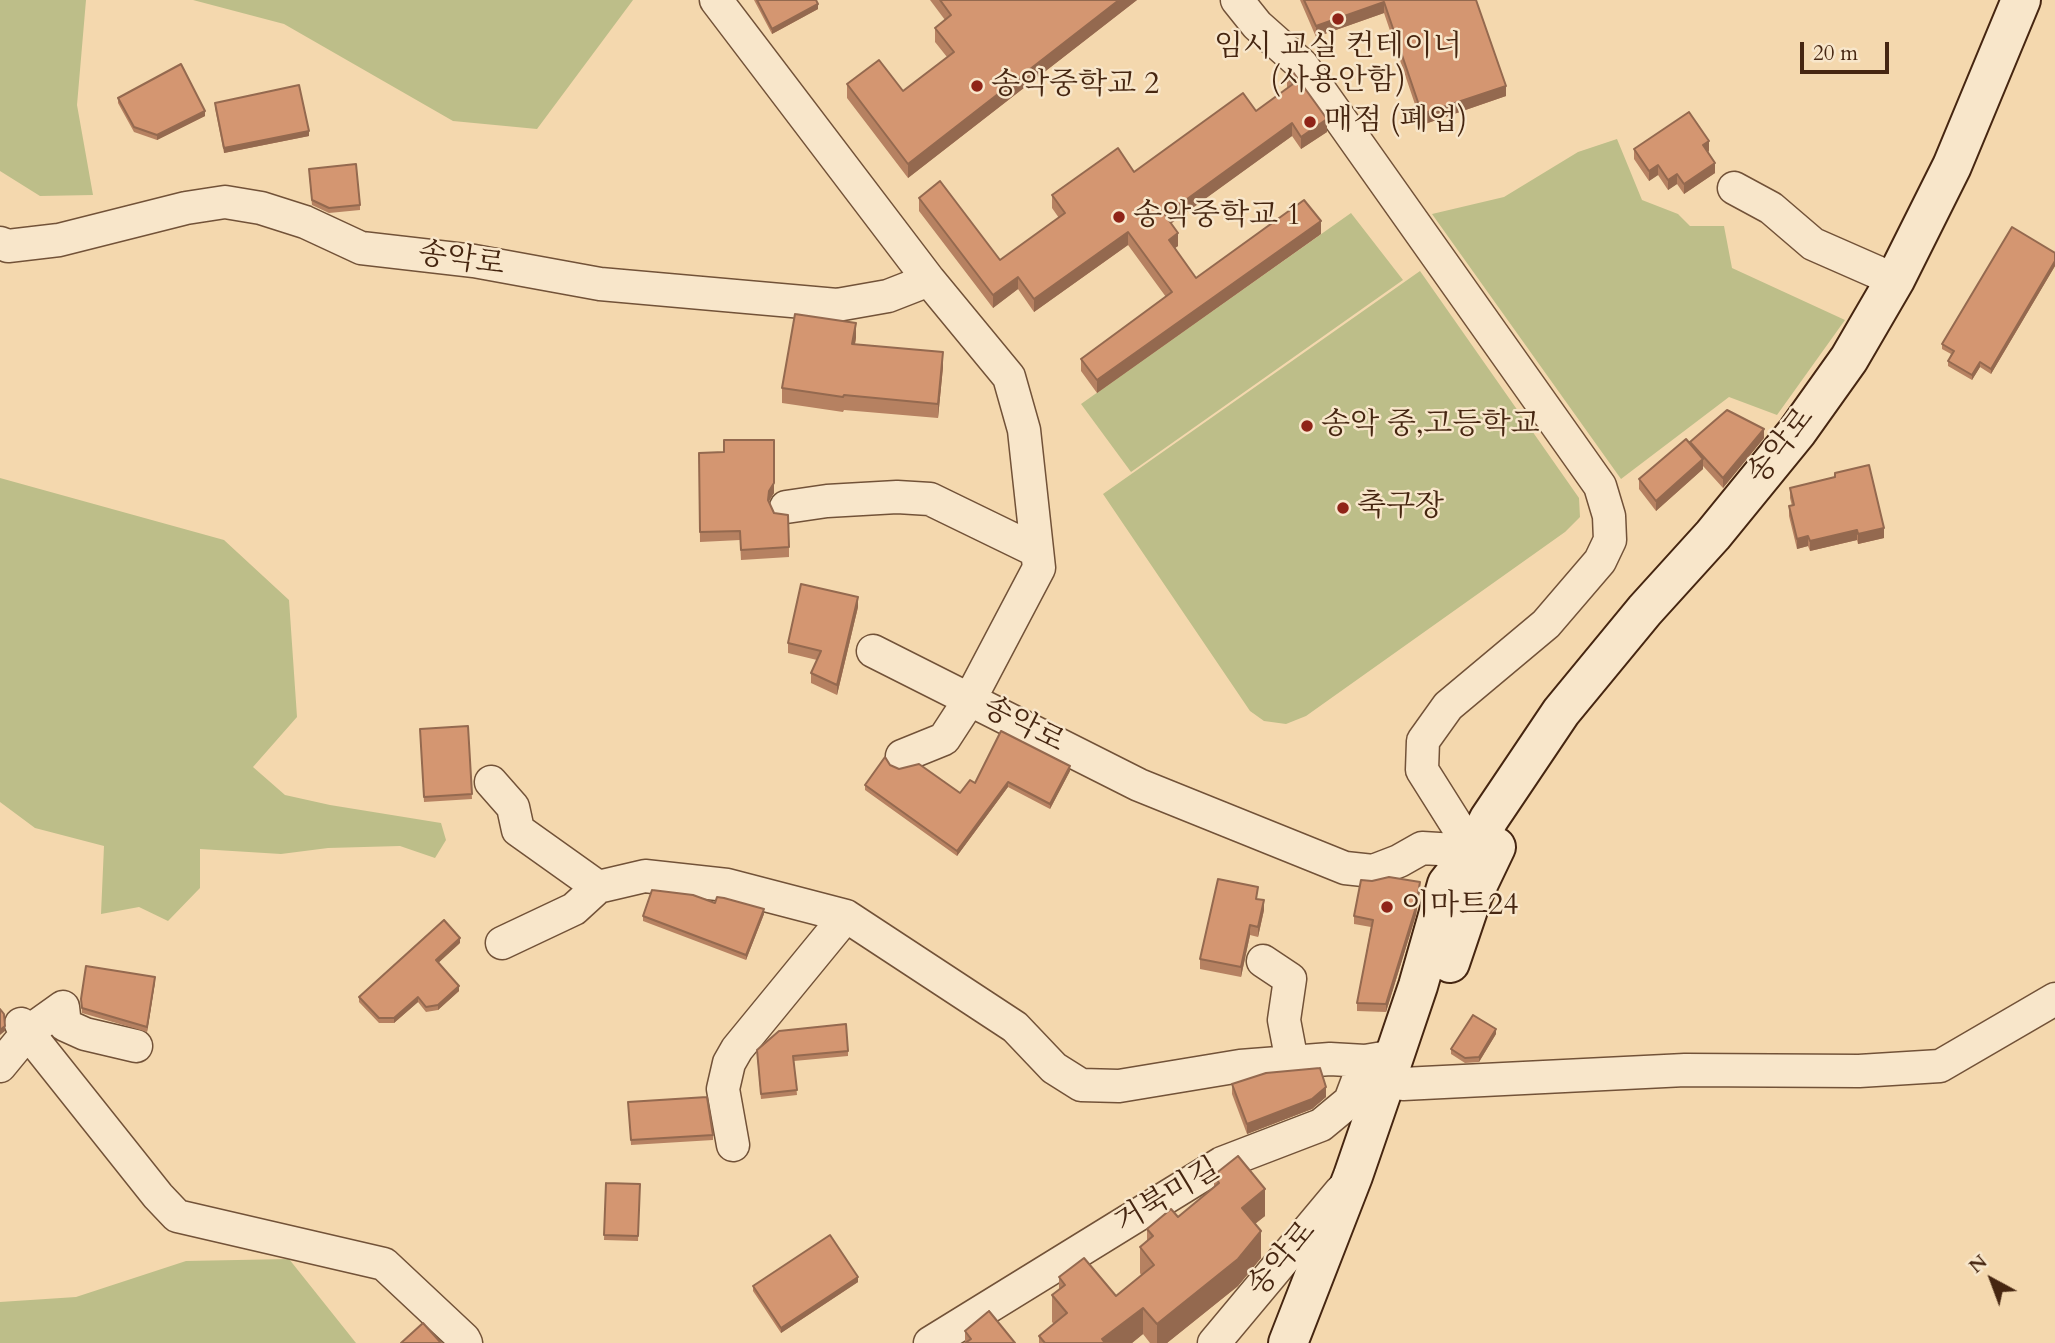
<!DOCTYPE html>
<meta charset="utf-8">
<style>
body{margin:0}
#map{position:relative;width:2055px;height:1343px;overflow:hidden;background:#f4d8ae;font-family:Cardo,serif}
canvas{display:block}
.north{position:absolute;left:1957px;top:1245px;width:70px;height:70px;-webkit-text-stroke:5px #f8e6ca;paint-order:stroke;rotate:319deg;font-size:19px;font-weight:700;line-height:28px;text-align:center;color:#462611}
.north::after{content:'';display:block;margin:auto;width:24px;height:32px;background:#462611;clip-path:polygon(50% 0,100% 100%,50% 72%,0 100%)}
.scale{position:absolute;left:1800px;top:42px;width:89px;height:32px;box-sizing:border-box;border:4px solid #462611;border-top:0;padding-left:9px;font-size:21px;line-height:24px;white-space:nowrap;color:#462611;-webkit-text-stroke:5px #f8e6ca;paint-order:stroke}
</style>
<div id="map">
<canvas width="2055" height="1343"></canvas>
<div class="north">N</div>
<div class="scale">20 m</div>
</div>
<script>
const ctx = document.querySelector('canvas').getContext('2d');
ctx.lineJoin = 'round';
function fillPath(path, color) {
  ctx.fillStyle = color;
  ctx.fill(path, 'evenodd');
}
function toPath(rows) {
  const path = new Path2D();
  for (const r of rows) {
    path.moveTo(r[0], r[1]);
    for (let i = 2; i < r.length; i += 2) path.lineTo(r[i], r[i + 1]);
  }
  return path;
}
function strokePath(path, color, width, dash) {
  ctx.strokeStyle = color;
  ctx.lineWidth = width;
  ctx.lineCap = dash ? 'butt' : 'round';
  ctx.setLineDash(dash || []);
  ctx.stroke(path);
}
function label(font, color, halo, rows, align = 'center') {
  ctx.font = font + ' Cardo,"Noto Serif KR",serif';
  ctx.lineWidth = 5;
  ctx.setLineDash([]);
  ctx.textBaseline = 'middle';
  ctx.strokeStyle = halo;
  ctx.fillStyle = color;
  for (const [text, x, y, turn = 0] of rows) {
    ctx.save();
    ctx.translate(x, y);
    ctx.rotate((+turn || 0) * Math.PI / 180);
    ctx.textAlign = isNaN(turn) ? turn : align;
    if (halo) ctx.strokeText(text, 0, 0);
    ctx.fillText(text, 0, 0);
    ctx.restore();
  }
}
const green = toPath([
 [0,0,86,0,77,105,93,195,40,196,0,171],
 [193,0,633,0,537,129,453,121,284,24],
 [1617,139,1642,200,1678,214,1690,226,1724,226,1732,268,1845,320,1777,415,1729,397,1621,479,1432,214,1504,197,1578,152],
 [1351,213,1403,280,1131,472,1081,404],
 [1420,271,1579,498,1580,517,1565,532,1306,716,1286,724,1264,721,1250,711,1103,494],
 [0,478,224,540,289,600,297,717,253,767,285,795,330,805,441,823,446,840,435,858,400,846,328,848,281,854,200,849,200,888,168,921,139,907,101,914,104,846,35,828,0,802],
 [289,1259,356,1343,0,1343,0,1302,76,1297,186,1261]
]);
const street = toPath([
 [716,0,929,280,1009,377,1024,430,1039,568,970,699,944,739,902,756],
 [1237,0,1257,25,1302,65,1600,486,1609,516,1610,540,1600,561,1546,624,1448,706,1423,741,1422,770,1473,851],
 [1734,188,1771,208,1813,244,1895,280],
 [0,243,8,246,59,240,186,208,225,202,261,208,305,222,361,248,474,261,600,284,837,305,888,296,929,280],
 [786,507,827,501,897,497,930,499,1037,551],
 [873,651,1139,785,1345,868,1373,871,1399,861,1422,848,1473,851],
 [491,782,513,807,518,830,598,887,645,876,727,885,846,916,1015,1027,1054,1068,1081,1085,1119,1086,1240,1066,1330,1059,1365,1061],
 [502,943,574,909,598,887],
 [1263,961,1290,979,1284,1020,1292,1062],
 [21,1024,158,1196,177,1216,384,1264,464,1339,466,1343],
 [0,1066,28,1032,63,1007,65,1025,85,1034,136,1046],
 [1403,1084,1685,1070,1859,1071,1940,1066,2055,999],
 [733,1145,723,1089,729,1063,737,1049,846,916],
 [930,1343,1222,1163,1321,1125,1350,1101,1365,1061,1383,1058],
 [1214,1343,1341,1191]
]);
const secondary = toPath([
 [1450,963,1473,895,1496,847],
 [1288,1343,1353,1176,1394,1057,1418,986,1447,884,1473,851,1489,819,1561,712,1645,610,1713,535,1797,432,1849,359,1895,280,1952,166,2021,0]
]);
const wall = toPath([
 [754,0,816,0,818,9,772,34],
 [930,0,1137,0,908,178,847,98,847,84,903,91,947,57,935,42,935,28,945,20],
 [1300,0,1476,0,1506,96,1422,125,1384,13,1316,37],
 [1287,76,1327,132,1301,149,1292,136,1171,223,1178,246,1175,248,1196,278,1321,234,1097,393,1081,371,1081,359,1166,297,1128,245,1034,312,1018,289,993,308,919,211,919,198,1000,260,1059,218,1052,208,1052,195,1134,172,1256,111,1287,89],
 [118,98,205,116,157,140,134,132,118,103],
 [215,103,309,136,224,153,215,108],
 [1634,149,1709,151,1708,152,1715,173,1684,194,1677,184,1668,190,1658,175,1649,181,1634,159],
 [309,174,360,205,360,210,329,213,312,205],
 [2055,253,2055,266,1991,374,1980,367,1972,380,1948,366,1948,361,1951,354,1942,349,1942,344],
 [856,338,855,344,943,367,938,418,844,410,843,412,782,403,782,388],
 [1764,438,1723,488,1703,466,1703,469,1656,511,1639,489,1639,479,1690,444,1690,442],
 [699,453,774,493,769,501,789,547,789,557,741,560,740,540,700,542],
 [1835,473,1884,538,1858,544,1857,540,1810,551,1808,546,1797,549,1789,516,1789,506,1792,506,1790,498,1790,488,1835,478],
 [858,607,837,695,811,683,811,673,817,660,788,653,788,643],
 [468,726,472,799,424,802,420,729],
 [890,765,960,793,975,783,1070,771,1050,809,1008,787,957,856,865,790,865,785],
 [1420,890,1416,915,1386,1012,1357,1011,1357,1003,1371,927,1354,924,1354,916],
 [1258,899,1264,910,1258,937,1250,935,1241,977,1200,969,1200,959],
 [715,903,764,914,746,960,643,921,643,916],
 [460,943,438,963,459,991,438,1010,426,1012,418,1002,394,1023,379,1023,359,1002,359,997],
 [155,982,147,1032,82,1013,81,999],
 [1496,1034,1479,1062,1465,1063,1451,1054,1451,1049],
 [848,1051,848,1056,794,1061,797,1095,761,1099,757,1055],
 [1232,1084,1326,1097,1312,1109,1247,1134,1232,1094],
 [628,1102,713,1135,713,1140,631,1145],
 [1214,1175,1265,1216,1255,1224,1261,1258,1238,1286,1167,1343,1150,1343,1143,1334,1132,1343,1039,1343,1039,1336,1054,1324,1052,1322,1052,1295,1059,1290,1059,1277,1116,1296,1141,1275,1140,1273,1140,1247,1147,1241,1147,1229,1178,1217,1214,1187],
 [606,1183,640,1184,638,1241,604,1240],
 [858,1282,781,1333,753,1291,753,1286],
 [965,1331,1015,1343,965,1343]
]);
const shadedWall = toPath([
 [1119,0,1137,0,908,178,908,164],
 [1384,2,1384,13,1316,37,1316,26],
 [818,4,818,9,772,34,772,29],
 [1506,86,1506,96,1422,125,1422,114],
 [205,111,205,116,157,140,157,135],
 [1327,119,1327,132,1301,149,1301,137],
 [1292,123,1292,136,1165,228,1165,215],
 [309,131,309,136,224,153,224,148],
 [1709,141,1709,151,1703,155,1703,145],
 [1715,163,1715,173,1684,194,1684,184],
 [1658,165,1658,175,1649,181,1649,171],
 [1677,174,1677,184,1668,190,1668,180],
 [1321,221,1321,234,1097,393,1097,380],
 [1128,232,1128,245,1034,312,1034,299],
 [1178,233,1178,246,1169,252,1169,240],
 [2055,261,2055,266,1991,374,1991,369],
 [1018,277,1018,289,993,308,993,295],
 [856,323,856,338,852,359,852,344],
 [943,352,943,367,938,418,938,404],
 [1980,362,1980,367,1972,380,1972,375],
 [1764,429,1764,438,1723,488,1723,478],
 [1703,459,1703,469,1656,511,1656,501],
 [774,483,774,493,769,501,768,510,769,491],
 [1884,528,1884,538,1858,544,1858,534],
 [1857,530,1857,540,1810,551,1810,541],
 [1808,536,1808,546,1797,549,1797,539],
 [858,597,858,607,837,695,837,685],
 [1070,766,1070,771,1050,809,1050,804],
 [1008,782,1008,787,957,856,957,851],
 [1420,882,1420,890,1416,915,1386,1012,1386,1004],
 [1264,900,1264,910,1258,937,1258,927],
 [764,909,764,914,746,960,746,955],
 [1250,925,1250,935,1241,977,1241,967],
 [460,938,460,943,436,965,436,960],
 [155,977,155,982,147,1032,147,1027],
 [459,986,459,991,438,1010,438,1005],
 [418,997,418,1002,394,1023,394,1018],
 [5,1026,5,1031,0,1035,0,1030],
 [1496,1029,1496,1034,1479,1062,1479,1057],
 [1326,1087,1326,1097,1312,1109,1247,1134,1247,1124],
 [1265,1189,1265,1216,1242,1234,1242,1208],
 [1261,1231,1261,1258,1238,1286,1167,1343,1157,1343,1157,1324],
 [858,1277,858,1282,781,1333,781,1328],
 [1143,1308,1143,1334,1132,1343,1102,1343,1102,1339]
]);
const building = toPath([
 [757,0,816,0,818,4,772,29,757,0],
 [940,0,1119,0,908,164,847,84,879,60,903,91,954,52,935,28,951,15,940,0],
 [1304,0,1476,0,1506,86,1422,114,1384,2,1316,26,1304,0],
 [181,64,205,111,157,135,134,127,118,98,181,64],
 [1293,72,1327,119,1301,137,1292,123,1165,215,1178,233,1169,240,1196,278,1304,200,1321,221,1097,380,1081,359,1172,292,1128,232,1034,299,1018,277,993,295,919,198,940,181,1000,260,1065,213,1052,195,1118,148,1134,172,1243,93,1256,111,1293,84,1287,76,1293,72],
 [299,85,309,131,224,148,215,103,299,85],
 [1689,112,1709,141,1703,145,1715,163,1684,184,1677,174,1668,180,1658,165,1649,171,1634,149,1689,112],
 [356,164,360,205,329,208,312,200,309,169,356,164],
 [2012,227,2055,253,2055,261,1991,369,1980,362,1972,375,1948,361,1954,351,1942,344,2012,227],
 [795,314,856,323,852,344,943,352,938,404,844,395,843,397,782,388,795,314],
 [1727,410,1764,429,1723,478,1690,442,1727,410],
 [1686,439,1703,459,1656,501,1639,479,1686,439],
 [724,440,774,440,774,483,769,491,768,500,774,513,788,515,789,547,741,550,740,531,700,532,699,453,724,452,724,440],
 [1869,465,1884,528,1858,534,1857,530,1810,541,1808,536,1797,539,1789,506,1794,505,1790,488,1835,477,1835,473,1869,465],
 [801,584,858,597,837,685,811,673,821,651,788,643,801,584],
 [468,726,472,794,424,797,420,729,468,726],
 [1001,731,1070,766,1050,804,1008,782,957,851,865,785,885,757,890,765,899,769,919,764,960,793,970,780,975,783,1001,731],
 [1389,877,1420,882,1416,907,1386,1004,1357,1003,1373,920,1354,916,1361,880,1372,881,1389,877],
 [1218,879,1258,887,1256,899,1264,900,1258,927,1250,925,1241,967,1200,959,1218,879],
 [652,890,693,895,715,903,717,897,724,898,764,909,746,955,643,916,652,890],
 [444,920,460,938,436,960,459,986,438,1005,426,1007,418,997,394,1018,379,1018,359,997,444,920],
 [86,966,155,977,147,1027,82,1008,81,999,86,966],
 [0,1009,4,1014,5,1026,0,1030,0,1009],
 [1473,1015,1496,1029,1479,1057,1465,1058,1451,1049,1473,1015],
 [846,1024,848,1051,793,1056,797,1090,761,1094,757,1050,779,1031,846,1024],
 [1320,1068,1326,1087,1312,1099,1247,1124,1232,1084,1266,1073,1320,1068],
 [707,1097,713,1135,631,1140,628,1102,707,1097],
 [1238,1156,1265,1189,1242,1208,1261,1231,1238,1259,1157,1324,1143,1308,1102,1339,1105,1343,1045,1343,1039,1336,1067,1313,1052,1295,1065,1285,1059,1277,1084,1258,1116,1296,1154,1265,1140,1247,1153,1236,1147,1229,1171,1209,1178,1217,1219,1183,1214,1175,1238,1156],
 [606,1183,640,1184,638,1236,604,1235,606,1183],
 [830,1235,858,1277,781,1328,753,1286,830,1235],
 [989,1311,1015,1343,965,1343,971,1339,965,1331,989,1311],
 [423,1323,441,1343,401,1343,423,1323]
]);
const markers = [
 [1338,19,7,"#8f2418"],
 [977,86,7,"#8f2418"],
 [1310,122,7,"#8f2418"],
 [1119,217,7,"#8f2418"],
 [1307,426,7,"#8f2418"],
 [1343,508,7,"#8f2418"],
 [1387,907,7,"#8f2418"]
];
const poiNames = [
 ["임시 교실 컨테이너",1338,48,"center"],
 ["(사용안함)",1338,82,"center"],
 ["송악중학교 2",991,86],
 ["매점 (폐업)",1324,122],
 ["송악중학교 1",1133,217],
 ["송악 중,고등학교",1321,426],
 ["축구장",1357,508],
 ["이마트24",1401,907]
];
const streetNames = [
 ["송악로",461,261,8],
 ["송악로",1782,447,-52],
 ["송악로",1023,726,27],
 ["거북미길",1168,1197,-31],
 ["송악로",1283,1260,-50]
];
fillPath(green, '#bdbe89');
strokePath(street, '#725238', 35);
strokePath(secondary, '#462611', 42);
strokePath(street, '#f8e6ca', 32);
strokePath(secondary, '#f8e6ca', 38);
fillPath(wall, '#b68161');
fillPath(shadedWall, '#94694f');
fillPath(building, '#d49671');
strokePath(building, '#94694f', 2);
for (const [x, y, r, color] of markers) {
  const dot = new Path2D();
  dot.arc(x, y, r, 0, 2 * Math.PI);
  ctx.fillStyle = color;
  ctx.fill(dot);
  strokePath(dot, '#f8e6ca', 2.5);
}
label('30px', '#462611', '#f8e6ca', poiNames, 'left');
label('30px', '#462611', '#f8e6ca', streetNames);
</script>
